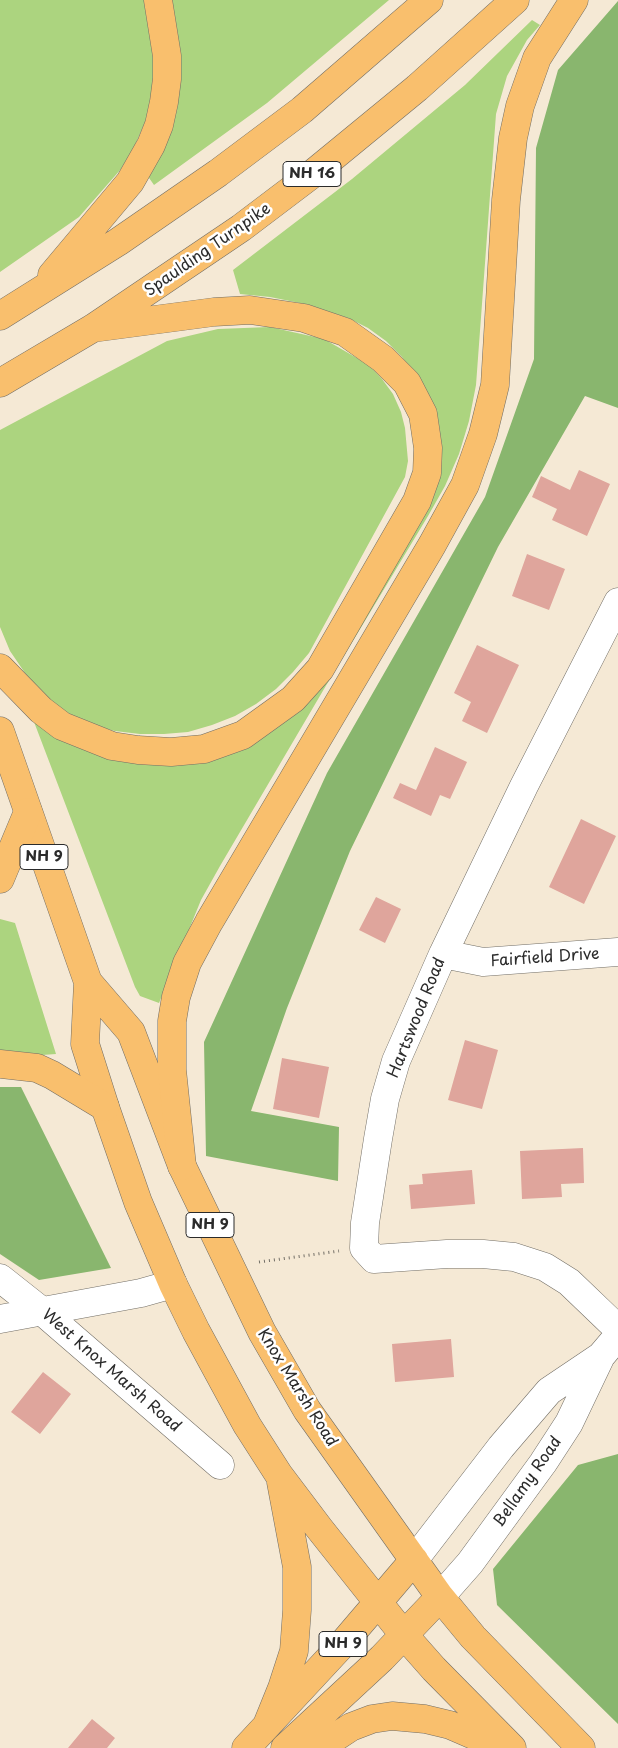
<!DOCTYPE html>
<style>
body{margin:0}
canvas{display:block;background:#f5e9d5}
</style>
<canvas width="618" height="1748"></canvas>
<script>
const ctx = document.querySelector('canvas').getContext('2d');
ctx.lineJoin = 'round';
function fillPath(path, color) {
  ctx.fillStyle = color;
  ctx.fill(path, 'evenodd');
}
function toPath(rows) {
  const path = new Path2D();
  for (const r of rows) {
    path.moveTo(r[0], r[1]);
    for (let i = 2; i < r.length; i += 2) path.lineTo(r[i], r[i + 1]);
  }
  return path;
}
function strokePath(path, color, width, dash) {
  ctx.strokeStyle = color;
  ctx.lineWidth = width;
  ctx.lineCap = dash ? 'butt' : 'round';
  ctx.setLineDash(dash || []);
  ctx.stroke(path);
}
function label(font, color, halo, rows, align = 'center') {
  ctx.font = font + ' "Playpen Sans",sans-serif';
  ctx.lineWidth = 5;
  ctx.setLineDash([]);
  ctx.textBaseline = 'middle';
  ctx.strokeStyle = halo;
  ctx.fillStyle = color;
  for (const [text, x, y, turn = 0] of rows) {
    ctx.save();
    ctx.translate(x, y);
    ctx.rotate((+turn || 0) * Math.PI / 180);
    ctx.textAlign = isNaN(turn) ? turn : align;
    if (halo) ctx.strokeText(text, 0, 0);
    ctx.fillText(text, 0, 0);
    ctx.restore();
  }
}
const green = toPath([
 [0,0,145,0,154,48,154,70,152,93,146,120,135,145,121,169,79,217,0,272],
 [169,0,389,0,267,103,154,185,147,175],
 [532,20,540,25,527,40,507,76,496,114,476,385,469,421,459,454,445,486,428,516,324,689,220,866,201,900,159,1003,140,996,135,987,31,714,100,749,254,736,420,509,415,375,402,357,386,341,368,328,348,318,300,303,270,297,240,294,233,270,352,179,465,85],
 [270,327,324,339,369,365,382,379,393,394,401,412,405,428,408,461,405,477,309,653,293,672,276,689,256,704,235,716,212,725,188,732,164,734,140,734,115,731,92,725,66,712,45,696,25,673,10,651,0,627,0,430,167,341,218,329],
 [0,919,15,923,56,1054,42,1055,0,1053]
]);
const forest = toPath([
 [618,1,618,408,585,396,498,547,350,851,287,1008,251,1111,339,1127,338,1181,206,1156,204,1042,327,773,485,497,534,359,536,148,558,70],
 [0,1087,21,1087,111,1268,39,1280,0,1254],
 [618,1454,618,1724,497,1605,493,1569,578,1465]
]);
const building = toPath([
 [579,470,610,484,587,536,552,520,557,509,532,497,541,476,570,490],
 [527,554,565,569,549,610,512,596],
 [477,645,519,665,487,733,462,721,471,702,454,693],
 [435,747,467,762,450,799,440,795,431,816,393,798,400,783,416,790],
 [581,819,616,836,584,904,549,887],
 [376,897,401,909,385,943,359,930],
 [465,1040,498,1050,482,1109,448,1100],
 [282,1058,329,1067,319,1118,273,1109],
 [583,1148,584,1183,561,1184,562,1197,522,1199,520,1151],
 [472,1170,475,1204,411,1209,409,1185,423,1184,422,1174],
 [451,1339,454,1377,395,1382,392,1344],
 [43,1372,71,1394,40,1434,11,1412],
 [92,1719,115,1738,107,1748,68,1748]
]);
const path = toPath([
 [259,1262,339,1251]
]);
const minor = toPath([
 [618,602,524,786,443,954,396,1061,385,1099,378,1139,365,1223,364,1248,374,1259,447,1254,483,1254,514,1257,545,1267,569,1282,618,1329],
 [443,954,483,962,618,952],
 [0,1278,43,1312,220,1465],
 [0,1319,141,1293,173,1284],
 [414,1560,501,1447,549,1391,601,1356,618,1336],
 [440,1597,470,1563,543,1463,569,1423,601,1356]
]);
const major = toPath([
 [0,731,88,982,131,1032,182,1166,262,1332,307,1410,440,1597,473,1637,581,1748],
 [88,982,85,1044,105,1107,138,1202,173,1284,196,1331,247,1425,279,1475,319,1528,404,1635,434,1669,512,1748],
 [267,1725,282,1688,294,1651,297,1610,297,1567,281,1482],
 [246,1748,339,1648,414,1560],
 [285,1748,382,1658,440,1597],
 [319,1748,351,1727,372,1719,392,1716,425,1719,450,1725,478,1737,496,1748]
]);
const highway = toPath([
 [52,275,130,182,151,145,159,125,164,102,167,79,167,56,158,0],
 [0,316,118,242,218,173,302,110,429,0],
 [0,383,93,328,241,228,311,175,417,88,515,0],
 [0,668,41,710,62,726,112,746,138,750,171,752,204,749,243,735,293,699,320,669,417,501,427,473,428,448,423,414,407,383,383,359,345,332,304,318,250,310,214,312,93,328],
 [0,879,28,812],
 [0,1064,37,1068,52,1075,105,1107],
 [182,1166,172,1070,172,1021,176,997,187,963,209,922,432,545,465,485,483,434,495,385,506,200,513,138,520,106,537,58,574,0]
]);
const shields = [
 [312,174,58],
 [44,857,48],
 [210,1225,48],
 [343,1644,48]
];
const shieldNames = [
 ["NH 16",312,174],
 ["NH 9",44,857],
 ["NH 9",210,1225],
 ["NH 9",343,1644]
];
const streetNames = [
 ["Spaulding Turnpike",208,250,-35],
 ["Fairfield Drive",545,958,-4],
 ["Hartswood Road",417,1018,-68],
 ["West Knox Marsh Road",111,1371,41],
 ["Knox Marsh Road",297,1388,58],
 ["Bellamy Road",528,1482,-55]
];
fillPath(green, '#acd47f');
fillPath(forest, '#89b66e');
fillPath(building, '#dfa59c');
strokePath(minor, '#726e66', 29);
strokePath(major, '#726e66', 29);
strokePath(highway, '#726e66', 29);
strokePath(path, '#726e66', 3, [1, 4]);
strokePath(minor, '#fff', 28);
strokePath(major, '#f9bf6d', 28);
strokePath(highway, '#f9bf6d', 28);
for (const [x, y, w] of shields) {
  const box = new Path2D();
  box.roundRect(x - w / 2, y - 12.5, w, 25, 4);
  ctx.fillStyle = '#fff';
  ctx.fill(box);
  strokePath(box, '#2b2b2b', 1);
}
label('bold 15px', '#2b2b2b', null, shieldNames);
label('16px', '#2b2b2b', '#fff', streetNames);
</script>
